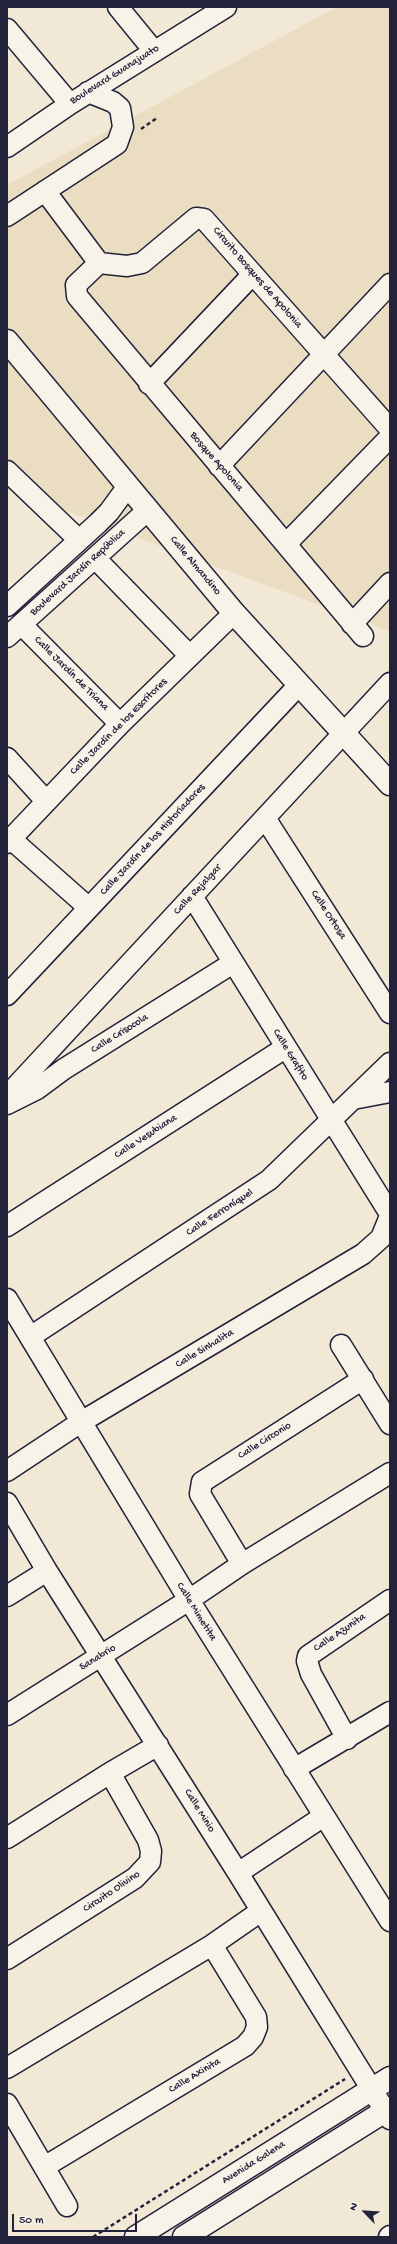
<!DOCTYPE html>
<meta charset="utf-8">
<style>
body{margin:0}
#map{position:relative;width:397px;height:2244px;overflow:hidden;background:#f1e9d6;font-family:"Gochi Hand",sans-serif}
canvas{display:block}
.frame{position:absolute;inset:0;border:8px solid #22223b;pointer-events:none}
.north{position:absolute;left:345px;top:2192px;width:40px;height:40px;-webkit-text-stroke:3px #f7f3e8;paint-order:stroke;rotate:295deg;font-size:11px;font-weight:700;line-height:16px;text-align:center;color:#22223b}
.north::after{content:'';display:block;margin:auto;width:14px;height:18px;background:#22223b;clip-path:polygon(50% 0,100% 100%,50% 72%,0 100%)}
.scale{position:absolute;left:12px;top:2214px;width:125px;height:18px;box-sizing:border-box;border:2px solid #22223b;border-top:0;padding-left:5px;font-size:12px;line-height:14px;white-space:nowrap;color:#22223b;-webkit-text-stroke:3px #f7f3e8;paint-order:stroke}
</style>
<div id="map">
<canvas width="397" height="2244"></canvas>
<div class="frame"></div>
<div class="north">N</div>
<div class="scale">50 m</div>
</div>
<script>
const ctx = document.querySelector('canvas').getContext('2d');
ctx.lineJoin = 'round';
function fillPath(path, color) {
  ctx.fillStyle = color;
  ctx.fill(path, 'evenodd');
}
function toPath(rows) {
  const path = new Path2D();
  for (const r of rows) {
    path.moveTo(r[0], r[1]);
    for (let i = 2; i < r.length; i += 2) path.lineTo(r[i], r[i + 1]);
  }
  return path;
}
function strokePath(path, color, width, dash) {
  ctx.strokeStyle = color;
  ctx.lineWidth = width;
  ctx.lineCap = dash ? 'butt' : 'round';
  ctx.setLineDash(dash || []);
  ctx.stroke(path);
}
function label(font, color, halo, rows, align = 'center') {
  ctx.font = font + ' "Gochi Hand",sans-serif';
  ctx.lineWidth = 3.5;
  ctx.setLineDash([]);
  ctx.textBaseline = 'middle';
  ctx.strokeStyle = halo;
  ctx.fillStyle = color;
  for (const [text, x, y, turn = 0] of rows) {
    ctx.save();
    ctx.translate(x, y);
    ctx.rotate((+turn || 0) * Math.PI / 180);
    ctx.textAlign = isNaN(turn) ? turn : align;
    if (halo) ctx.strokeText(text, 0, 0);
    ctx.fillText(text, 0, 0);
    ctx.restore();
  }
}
const built = toPath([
 [337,7,390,7,390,631,7,489,7,185]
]);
const path = toPath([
 [141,129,157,118],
 [93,2237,345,2079]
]);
const street = toPath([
 [118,7,154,51],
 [7,29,70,104],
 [7,147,70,104,226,7],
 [45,191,99,263],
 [7,216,117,144,123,127,120,108,113,102,88,92],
 [149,384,253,274],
 [219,466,390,284],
 [7,471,79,540],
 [286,544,390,437],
 [95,558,190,656],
 [7,606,98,523,109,512,128,486],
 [21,624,120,724],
 [352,624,390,583],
 [363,636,77,296,76,285,99,263,127,266,142,263,196,218,204,219,390,429],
 [7,637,148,510],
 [7,758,46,801],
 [265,818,390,1013],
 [11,839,89,908],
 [7,843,120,724,234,613],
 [192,896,390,1214],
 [7,995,298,686],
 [7,1096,390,683],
 [353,1099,390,1092],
 [7,1104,37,1089,64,1069,233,963],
 [7,1226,285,1048],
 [7,1299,189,1600,390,1921],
 [30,1337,269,1180,390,1063],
 [341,1345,390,1424],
 [7,1471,81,1422,363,1254,381,1238,390,1216],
 [7,1503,47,1571,238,1873,390,2119],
 [242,1564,200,1494,202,1482,363,1379],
 [7,1596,47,1571],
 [7,1715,189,1600,242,1564,390,1473],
 [347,1739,311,1674,307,1661,308,1656,390,1600],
 [294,1769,390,1712],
 [7,1838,110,1773,158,1745],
 [238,1873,324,1816],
 [7,1959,135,1878,150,1862,151,1851,148,1840,110,1773],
 [7,2068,212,1945,261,1911],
 [7,2104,67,2206],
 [44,2167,245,2046,253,2037,257,2027,256,2017,212,1945],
 [389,2237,390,2236]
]);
const secondary = toPath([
 [7,341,234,613,390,784],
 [136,2237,390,2078],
 [184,2237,390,2108]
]);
const streetNames = [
 ["Boulevard Guanajuato",115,75,-32],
 ["Circuito Bosques de Apolonia",257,278,49],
 ["Bosque Apolonia",216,462,49],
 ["Calle Almandino",195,566,50],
 ["Boulevard Jardín República",78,573,-42],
 ["Calle Jardín de Triana",71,674,45],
 ["Calle Jardín de los Escritores",119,727,-45],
 ["Calle Jardín de los Historiadores",153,840,-47],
 ["Calle Rejalgar",198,890,-47],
 ["Calle Ortosa",328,915,57],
 ["Calle Crisocola",120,1034,-32],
 ["Calle Grafito",290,1055,58],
 ["Calle Vesubiana",146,1137,-33],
 ["Calle Ferroníquel",220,1213,-33],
 ["Calle Sinhalita",205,1349,-31],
 ["Calle Circonio",265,1441,-32],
 ["Calle Mimetita",196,1612,58],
 ["Calle Azunita",340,1633,-34],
 ["Sanabrio",98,1658,-32],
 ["Calle Minio",199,1811,58],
 ["Circuito Olivino",112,1892,-34],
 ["Calle Axinita",195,2076,-31],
 ["Avenida Galena",254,2163,-32]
];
fillPath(built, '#eaddc1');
strokePath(street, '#22223b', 23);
strokePath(secondary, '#22223b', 25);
strokePath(path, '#22223b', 2.5, [4, 3]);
strokePath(street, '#f7f3e8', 20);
strokePath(secondary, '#f7f3e8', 22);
label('11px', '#22223b', '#f7f3e8', streetNames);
</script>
